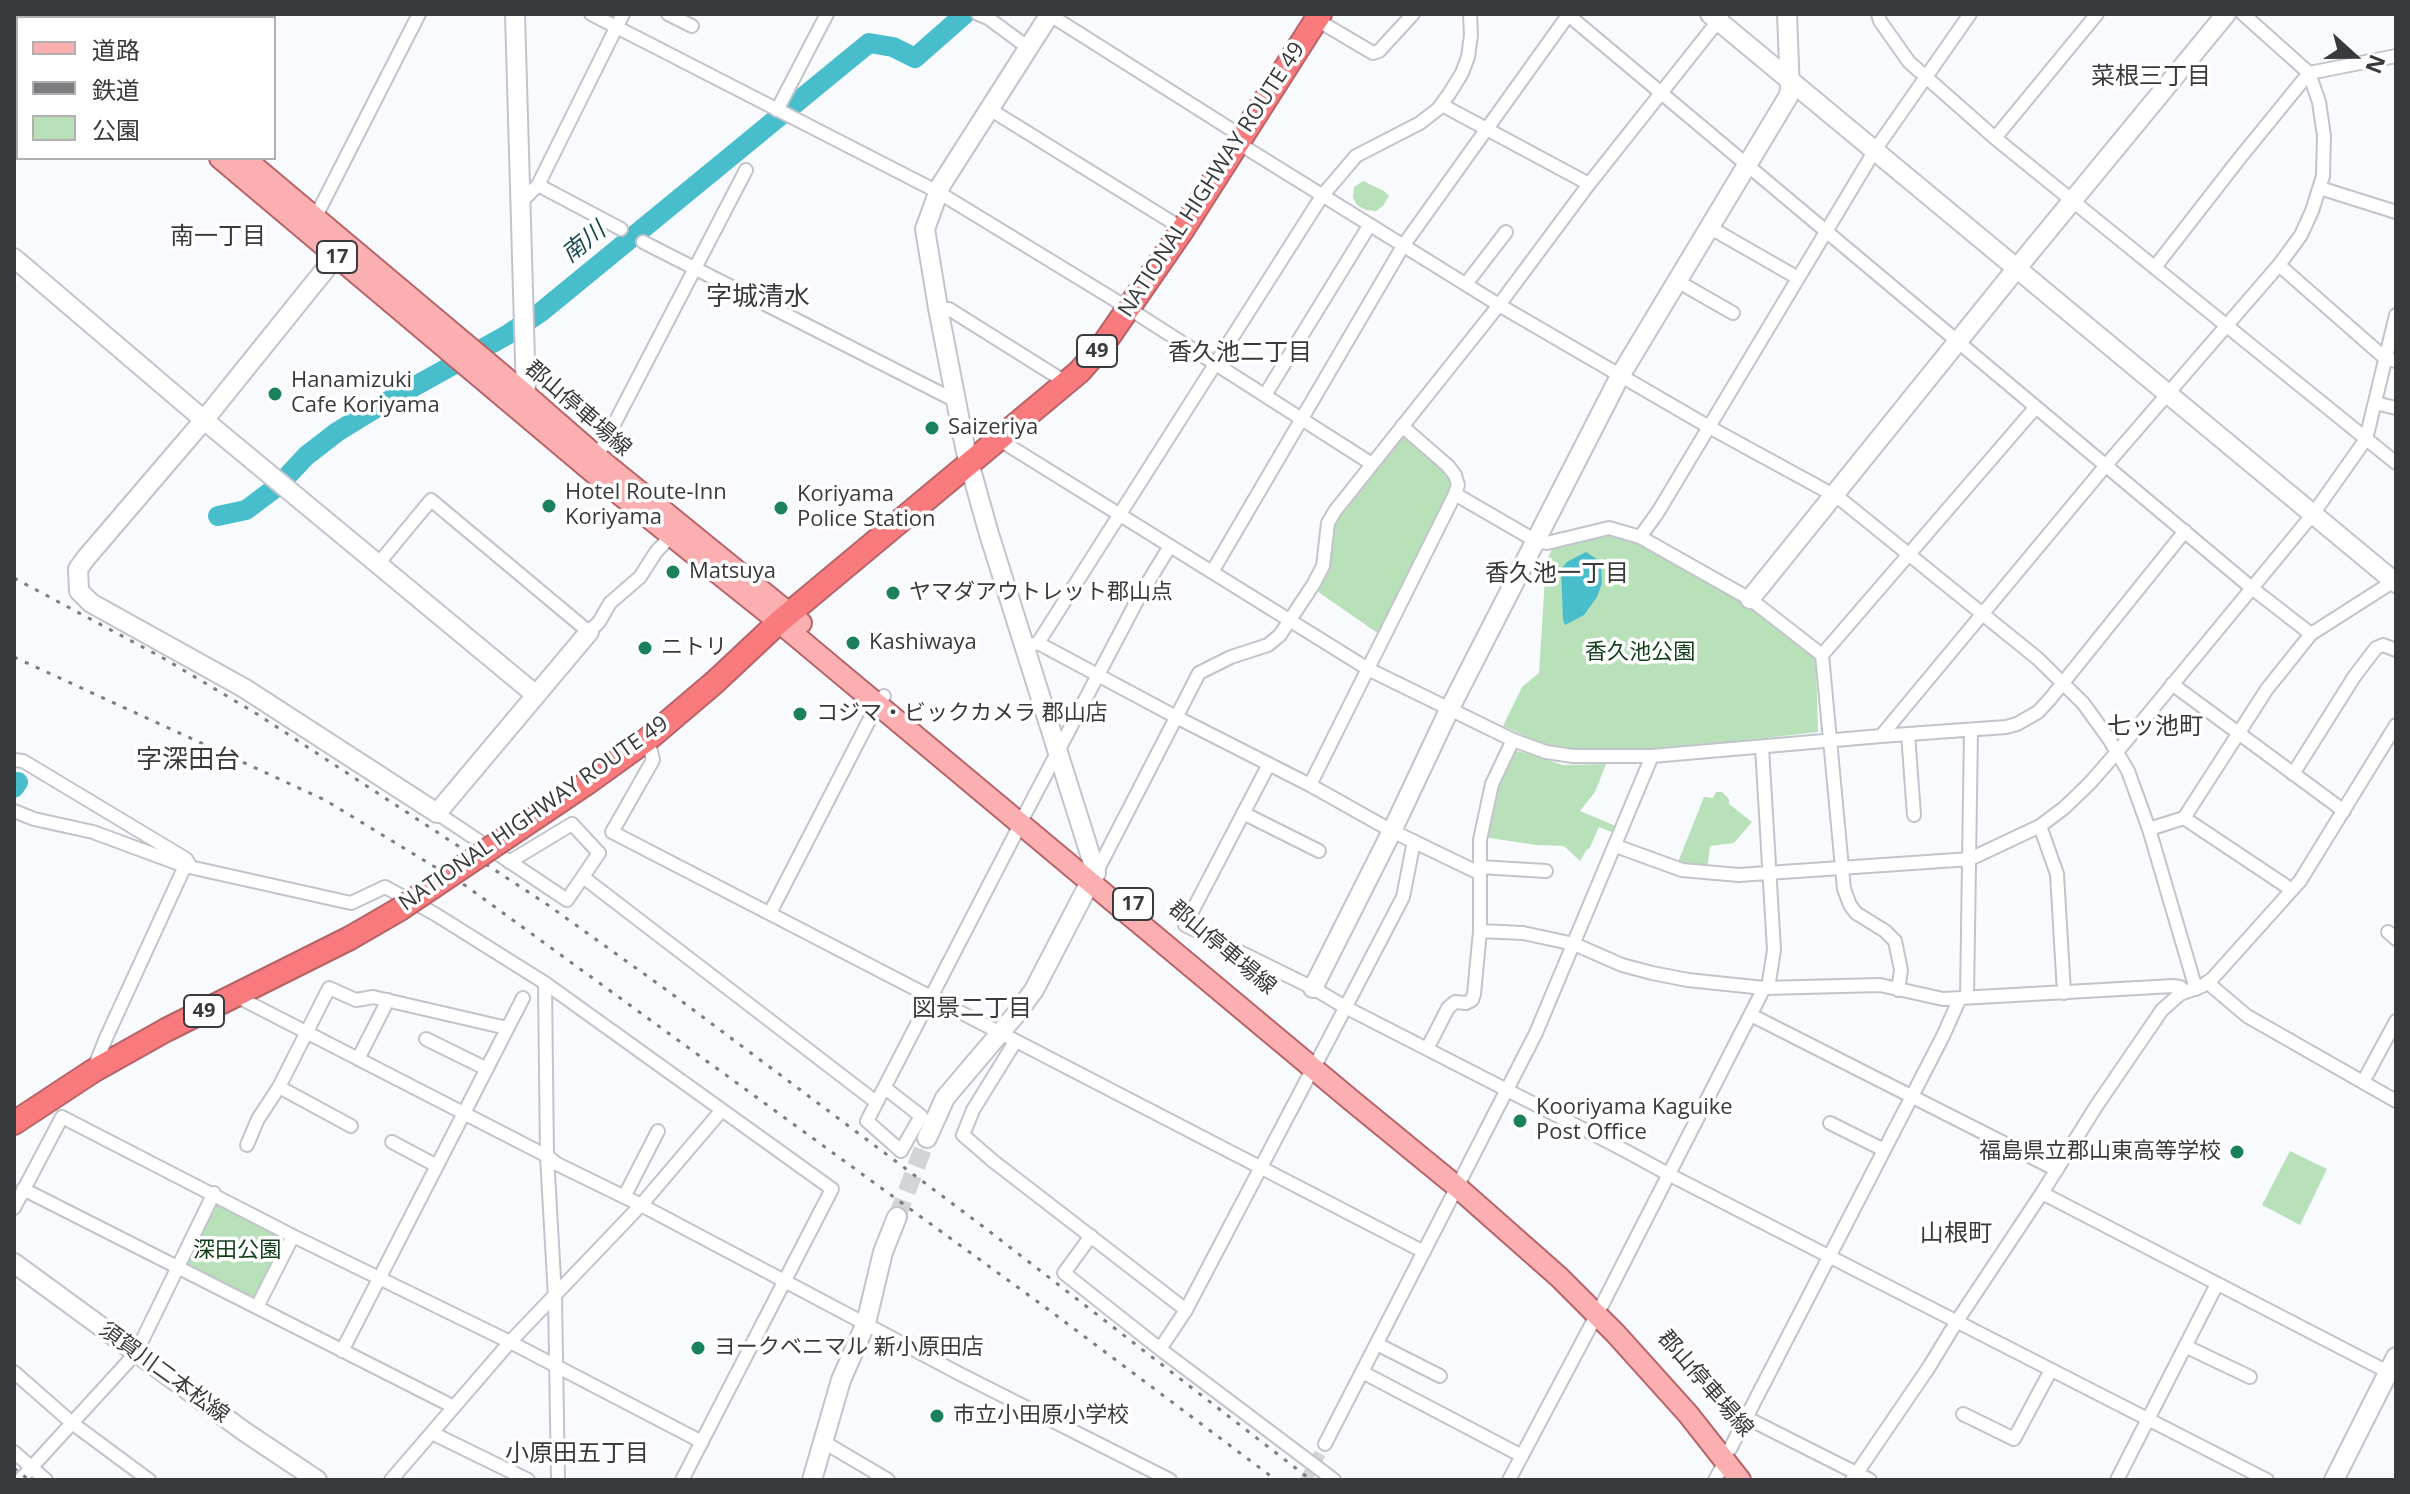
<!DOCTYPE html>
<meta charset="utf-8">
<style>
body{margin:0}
#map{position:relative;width:2410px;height:1494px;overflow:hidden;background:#f8fafe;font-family:"Open Sans","Noto Sans JP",sans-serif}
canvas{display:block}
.frame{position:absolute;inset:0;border:16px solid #393a3d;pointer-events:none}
.legend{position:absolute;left:16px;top:16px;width:260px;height:144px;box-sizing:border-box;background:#fff;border:2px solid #b0b0b1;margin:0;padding:10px 14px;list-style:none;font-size:24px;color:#393a3d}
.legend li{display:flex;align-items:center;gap:16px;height:40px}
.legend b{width:40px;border:2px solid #b0b0b1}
.north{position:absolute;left:2314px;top:16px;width:80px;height:80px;-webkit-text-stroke:6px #fff;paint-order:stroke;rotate:111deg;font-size:22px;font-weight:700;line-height:32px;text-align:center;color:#393a3d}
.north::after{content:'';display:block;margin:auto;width:28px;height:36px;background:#393a3d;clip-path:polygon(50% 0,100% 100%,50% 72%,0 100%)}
</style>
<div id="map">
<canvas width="2410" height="1494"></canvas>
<div class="frame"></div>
<ul class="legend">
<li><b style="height:10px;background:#fbafb1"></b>道路</li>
<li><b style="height:10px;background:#7c7d81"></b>鉄道</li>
<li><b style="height:22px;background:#b8e0b9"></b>公園</li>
</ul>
<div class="north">N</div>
</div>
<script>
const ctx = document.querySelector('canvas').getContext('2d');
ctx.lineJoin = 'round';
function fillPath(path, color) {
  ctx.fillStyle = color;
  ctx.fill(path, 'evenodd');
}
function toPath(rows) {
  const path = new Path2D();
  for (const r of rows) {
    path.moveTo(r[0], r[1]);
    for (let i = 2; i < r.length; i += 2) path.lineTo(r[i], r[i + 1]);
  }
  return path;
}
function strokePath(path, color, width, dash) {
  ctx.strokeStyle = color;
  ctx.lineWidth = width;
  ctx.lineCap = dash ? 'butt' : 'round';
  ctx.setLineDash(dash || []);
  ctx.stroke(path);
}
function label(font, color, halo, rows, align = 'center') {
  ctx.font = font + ' "Open Sans","Noto Sans JP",sans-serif';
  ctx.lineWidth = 7;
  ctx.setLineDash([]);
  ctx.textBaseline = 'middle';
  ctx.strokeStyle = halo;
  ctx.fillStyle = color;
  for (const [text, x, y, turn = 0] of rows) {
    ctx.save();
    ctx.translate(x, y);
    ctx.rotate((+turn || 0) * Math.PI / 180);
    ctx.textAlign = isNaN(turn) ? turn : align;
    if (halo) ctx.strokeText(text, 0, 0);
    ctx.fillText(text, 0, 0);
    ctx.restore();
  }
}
const green = toPath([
 [1363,181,1384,191,1389,196,1383,206,1376,211,1366,210,1357,205,1353,198,1354,187],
 [1401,433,1451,477,1453,485,1379,634,1314,589,1331,526],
 [1599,533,1623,534,1740,596,1809,649,1816,664,1818,732,1660,750,1583,752,1551,748,1503,726,1522,687,1539,673,1546,562,1553,547],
 [1518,751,1563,765,1606,764,1595,792,1580,811,1616,826,1614,833,1599,827,1589,849,1587,849,1580,861,1564,846,1536,845,1484,837,1500,774,1510,754],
 [1716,792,1722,792,1729,799,1729,804,1752,822,1734,843,1710,846,1707,870,1678,862,1704,797,1713,798],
 [2290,1151,2327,1169,2300,1225,2262,1205],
 [217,1200,284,1239,255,1300,187,1263]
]);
const water = toPath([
 [1586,552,1601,562,1602,583,1597,597,1584,615,1565,625,1563,620,1561,569,1567,562]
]);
const river = toPath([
 [218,516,246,510,278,486,306,456,337,432,381,405,507,335,541,312,869,43,893,47,915,58,965,14],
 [14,788,18,782]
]);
const streetTunnel = toPath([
 [1306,1480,1325,1444]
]);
const secondaryTunnel = toPath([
 [897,1217,927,1138]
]);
const street = toPath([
 [591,14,938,192,1128,308,1372,464],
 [668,14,692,26],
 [978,14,988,18,1030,49],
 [1567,14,2253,589,2311,634],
 [1878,14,1880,21,1909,62,1995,138,2396,463],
 [1050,15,1243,137],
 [211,18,213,14],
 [1317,20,1373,53,1379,51,1413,14],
 [1442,105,1589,184],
 [777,110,827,14],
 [991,110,1183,229],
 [1995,138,2097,14],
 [1238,143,1499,305,1709,427,1839,498,2037,658,2083,703,2109,739,2128,771,2149,829,2196,989],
 [538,185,621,229],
 [2320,188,2396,212],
 [521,202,538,185,623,14],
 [315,218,419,14],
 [1709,227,1798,278],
 [643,242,956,401],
 [2279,265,2386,359,2396,361],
 [2155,267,2239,159,2309,73,2396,56],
 [1677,281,1733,313],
 [1466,284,1506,232],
 [938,308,949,309,1067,383],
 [1265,395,1369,226],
 [2375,403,2396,408],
 [1402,426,1448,466,1455,475,1458,485,1455,494],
 [998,439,1368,669,1513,740,1546,752,1573,756,1652,756,1881,736,2006,727,2017,724,2038,712,2050,699,2185,531],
 [597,457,746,170],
 [1640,537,1658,512,1875,150,1970,14],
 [378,564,431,500,589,632,599,622,610,603,640,577,656,552,671,536],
 [1212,572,1403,246,1569,14],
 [1038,643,1322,196,1356,156,1420,123,1438,109,1449,94,1462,73,1468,57,1471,35,1470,14],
 [1031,645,1038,643,1178,718,1310,785,1392,831,1479,873],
 [2172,684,2344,811],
 [1908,734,1914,815],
 [1881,736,2107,464,2279,265,2301,235,2312,211,2323,176,2324,136,2319,102,2309,73,2243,14],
 [648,739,653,760,612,832,1424,1252],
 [1762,747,1774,950,1768,988],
 [14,760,23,761,186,859,191,867],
 [1269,764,1185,925,1313,988,1345,1007,1626,1151,1668,1174,2267,1480],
 [2293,774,2354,677,2376,648,2383,645,2396,650],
 [1310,785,1455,494,1536,541,1547,543,1609,528,1640,537,1750,599,1822,655],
 [14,811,34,819,93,832,185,866,351,903,385,887,435,914,545,983,832,1189,682,1480],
 [437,813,567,900,599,853,572,824,509,862],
 [1243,813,1319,851],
 [1025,814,1139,597,1170,546],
 [2184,818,2292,890],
 [2040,826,2057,874,2064,993],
 [2149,829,2184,818,2267,689,2311,634,2394,581],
 [1616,846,1682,870,1739,875,1970,859,2040,826,2064,808,2090,783,2117,752,2313,514,2366,439,2396,315],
 [1480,867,1546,871],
 [1096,873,1199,673,1231,657,1268,645,1280,635,1313,585,1323,566,1328,523,1335,511,1499,305,1589,184,1722,16],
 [583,877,876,1102],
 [770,913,877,705,884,696],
 [1480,931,1523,933,1574,944,1622,965,1652,973,1688,980,1764,988,1880,985,1943,999,2173,986,2180,987,2186,992],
 [2388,932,2396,939],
 [545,983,547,1156,555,1297,558,1480],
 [2208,983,2247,1016,2396,1101],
 [1898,990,1901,970,1895,941,1885,931,1856,913,1850,905,1844,889,1822,655,2036,407],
 [234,995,547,1156,557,1164,641,1205,960,1374,1170,1480],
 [1967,997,1971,730],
 [1751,1015,2057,1170],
 [426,1039,487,1069],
 [1015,1042,973,1110,963,1135,993,1161,1186,1310],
 [1427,1049,1448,1008,1455,1002,1466,1003,1472,1000,1474,994,1480,931,1480,840,1492,784,1513,740],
 [358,1059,388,1000],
 [1318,1060,1403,897,1414,841],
 [94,1068,106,1038,185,866],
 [2363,1082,2396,1021],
 [279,1087,351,1126],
 [885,1088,921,1116,901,1151,867,1121,1021,823],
 [1830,1123,1884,1150],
 [392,1142,437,1166],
 [247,1145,258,1119,279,1087,329,988,356,1000,373,997,507,1028],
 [23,1189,454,1407],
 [2042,1193,2097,1105,2162,1010,2180,994,2202,986,2212,979,2300,881,2396,725],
 [624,1197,658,1131],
 [14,1208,62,1117,293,1236,510,1342,702,1442],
 [1091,1236,1064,1273,1160,1349,1334,1480],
 [1602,1305,1764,988],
 [257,1307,293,1236],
 [1377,1344,1440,1376],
 [2185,1346,2250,1377],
 [1160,1349,1186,1310,1313,1068],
 [342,1351,523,998],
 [14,1372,72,1423,149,1480],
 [1362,1372,1522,1456],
 [1963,1414,2014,1439,2051,1370],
 [1747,1418,1870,1480],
 [432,1433,528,1480],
 [822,1441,888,1480],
 [1325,1444,1536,1033,1652,756],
 [1730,1449,1943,1036,1960,998],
 [14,1452,46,1480],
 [20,1480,136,1353,214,1193],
 [391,1480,510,1342,641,1205,722,1110],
 [1509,1480,1597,1314],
 [1715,1480,1726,1460],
 [1852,1480,1929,1367,1957,1321,2042,1193,2388,1372],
 [2117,1480,2217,1284]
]);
const secondary = toPath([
 [515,14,526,395,519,405],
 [1710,14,2396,583],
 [336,256,204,420,86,558,78,569,79,591,91,603,244,688,437,813,589,632],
 [14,258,204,420,536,695],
 [1750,599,2017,268,2226,14],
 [1313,988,1392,831,1450,708,1620,376,1788,97,1790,90,1787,14],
 [927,1138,945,1098,1017,1013,1034,990,1090,882,1096,873,989,534,966,452,938,308,925,229,941,185,1050,14],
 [14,1263,245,1432,317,1480],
 [812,1480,841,1380,866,1323,883,1252,897,1217],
 [2334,1480,2396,1357]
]);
const primary = toPath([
 [47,14,52,18],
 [70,14,75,18],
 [220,158,613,489,779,622,1351,1100,1456,1186,1559,1277,1616,1334,1688,1414,1740,1480],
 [244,158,526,395,597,457,801,623]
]);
const highway = toPath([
 [587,783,648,739,715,682,779,622,1079,372,1103,345,1183,229,1320,14],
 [14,1123,93,1071,166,1030,350,938,400,909]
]);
const rail = toPath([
 [14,578,163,658,257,714,545,903,668,991,985,1228,1311,1480],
 [14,657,325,800,466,886,1049,1310,1276,1480],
 [14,1468,29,1480]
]);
const highwayBridge = toPath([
 [400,909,587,783]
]);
const markers = [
 [275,394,8,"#1a815c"],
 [932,428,8,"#1a815c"],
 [549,506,8,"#1a815c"],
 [781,508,8,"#1a815c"],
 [673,572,8,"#1a815c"],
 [893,593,8,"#1a815c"],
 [853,643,8,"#1a815c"],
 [645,648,8,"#1a815c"],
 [800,714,8,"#1a815c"],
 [1520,1121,8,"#1a815c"],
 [2237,1152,8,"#1a815c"],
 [698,1348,8,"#1a815c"],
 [937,1416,8,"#1a815c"]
];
const shields = [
 [337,257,40],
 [1097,351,40],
 [1133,904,40],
 [204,1011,40]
];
const shieldNames = [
 ["17",337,257],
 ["49",1097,351],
 ["17",1133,904],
 ["49",204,1011]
];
const streetNames = [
 ["NATIONAL HIGHWAY ROUTE 49",1212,180,-57],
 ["郡山停車場線",578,409,41],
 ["NATIONAL HIGHWAY ROUTE 49",534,814,-35],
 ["郡山停車場線",1222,948,40],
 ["須賀川二本松線",164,1373,36],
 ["郡山停車場線",1705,1384,49]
];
const poiNames = [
 ["Hanamizuki",291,381],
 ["Cafe Koriyama",291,406],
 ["Saizeriya",948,428],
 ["Hotel Route-Inn",565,493],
 ["Koriyama",565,518],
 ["Koriyama",797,495],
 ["Police Station",797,520],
 ["Matsuya",689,572],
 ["ヤマダアウトレット郡山点",909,593],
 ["Kashiwaya",869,643],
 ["ニトリ",661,648],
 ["コジマ・ビックカメラ 郡山店",816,714],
 ["Kooriyama Kaguike",1536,1108],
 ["Post Office",1536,1133],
 ["福島県立郡山東高等学校",2221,1152,"right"],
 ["ヨークベニマル 新小原田店",714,1348],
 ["市立小田原小学校",953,1416]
];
const parkNames = [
 ["香久池公園",1640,653],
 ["深田公園",237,1251]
];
const neighbourhoodNames = [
 ["菜根三丁目",2151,77],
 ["南一丁目",218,237],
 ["香久池二丁目",1240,353],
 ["香久池一丁目",1557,574],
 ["七ッ池町",2155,727],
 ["図景二丁目",972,1009],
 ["山根町",1956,1234],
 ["小原田五丁目",577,1454]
];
const waterNames = [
 ["南川",584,243,-39]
];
const quarterNames = [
 ["字城清水",758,298],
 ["字深田台",188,761]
];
fillPath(green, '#b8e0b9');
fillPath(water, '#48becd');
strokePath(river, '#48becd', 20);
strokePath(streetTunnel, '#d2d4d7', 12, [12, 6]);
strokePath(secondaryTunnel, '#d2d4d7', 18, [18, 9]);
strokePath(street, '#c2c4cc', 16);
strokePath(secondary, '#c2c4cc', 22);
strokePath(primary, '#b66467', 24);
strokePath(highway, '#b66467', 26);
strokePath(street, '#fff', 12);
strokePath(secondary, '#fff', 18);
strokePath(primary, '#fbafb1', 20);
strokePath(highway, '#f97a7d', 22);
strokePath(rail, '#7c7d81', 3, [4, 8]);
strokePath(highwayBridge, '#b66467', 26, []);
strokePath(highwayBridge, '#f97a7d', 22);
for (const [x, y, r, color] of markers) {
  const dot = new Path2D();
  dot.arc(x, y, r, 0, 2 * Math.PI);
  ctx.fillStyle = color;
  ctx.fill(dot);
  strokePath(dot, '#fff', 3);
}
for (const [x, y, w] of shields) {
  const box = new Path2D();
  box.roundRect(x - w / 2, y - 16, w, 32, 6);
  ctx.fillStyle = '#fff';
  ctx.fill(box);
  strokePath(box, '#393a3d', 2);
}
label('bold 20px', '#393a3d', null, shieldNames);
label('22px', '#393a3d', '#fff', streetNames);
label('22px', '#393a3d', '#fff', poiNames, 'left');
label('22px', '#113e18', '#fff', parkNames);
label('24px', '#393a3d', '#fff', neighbourhoodNames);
label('italic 24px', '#174a51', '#fff', waterNames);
label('26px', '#393a3d', '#fff', quarterNames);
</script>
